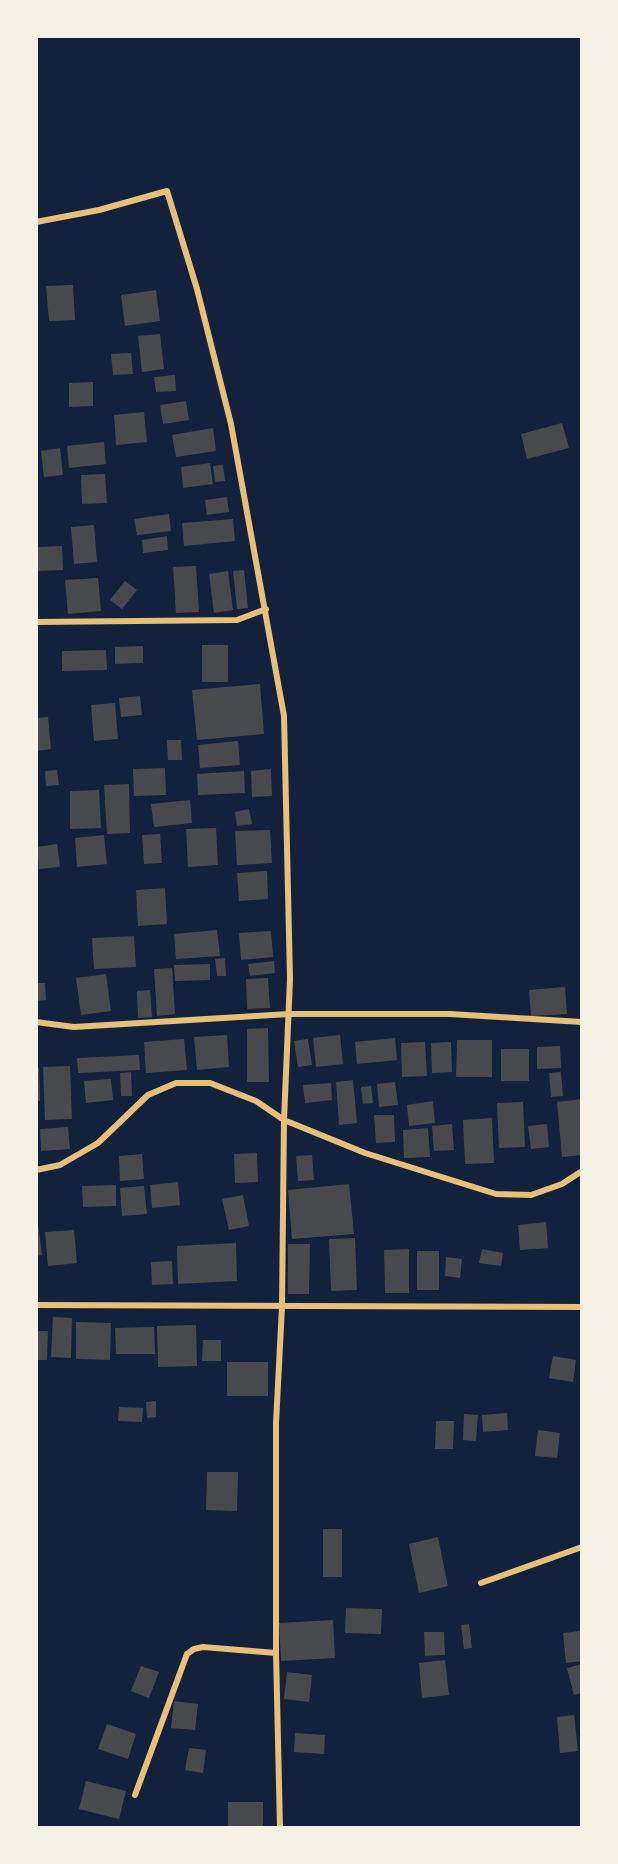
<!DOCTYPE html>
<style>
body{margin:0}
#map{position:relative;width:618px;height:1864px;overflow:hidden;background:#14213d;font-family:"Work Sans",sans-serif}
canvas{display:block}
.frame{position:absolute;inset:0;border:38px solid #f6f1e7;pointer-events:none}
</style>
<div id="map">
<canvas width="618" height="1864"></canvas>
<div class="frame"></div>
</div>
<script>
const ctx = document.querySelector('canvas').getContext('2d');
ctx.lineJoin = 'round';
function fillPath(path, color) {
  ctx.fillStyle = color;
  ctx.fill(path, 'evenodd');
}
function toPath(rows) {
  const path = new Path2D();
  for (const r of rows) {
    path.moveTo(r[0], r[1]);
    for (let i = 2; i < r.length; i += 2) path.lineTo(r[i], r[i + 1]);
  }
  return path;
}
function strokePath(path, color, width, dash) {
  ctx.strokeStyle = color;
  ctx.lineWidth = width;
  ctx.lineCap = dash ? 'butt' : 'round';
  ctx.setLineDash(dash || []);
  ctx.stroke(path);
}
const building = toPath([
 [73,285,75,320,49,321,46,286],
 [156,290,160,321,125,326,121,295],
 [160,334,164,369,142,372,138,336],
 [131,353,133,374,113,375,111,354],
 [175,375,176,391,156,392,154,377],
 [93,382,93,406,69,407,69,383],
 [186,401,189,420,163,424,160,405],
 [144,412,147,442,116,445,114,415],
 [562,423,569,448,527,459,521,434],
 [213,428,216,451,176,457,172,435],
 [104,442,106,464,69,468,67,446],
 [60,448,63,475,44,477,41,451],
 [210,463,213,484,183,488,181,467],
 [223,465,225,481,215,482,213,466],
 [105,474,107,503,82,504,81,475],
 [227,497,229,512,207,515,205,500],
 [169,514,171,531,137,535,134,519],
 [233,519,235,541,184,546,182,523],
 [94,525,97,562,74,564,71,527],
 [167,536,168,550,143,553,142,540],
 [62,546,63,570,36,571,36,547],
 [196,566,199,612,176,613,173,567],
 [244,570,248,608,237,609,233,571],
 [228,571,233,610,214,613,209,574],
 [98,578,101,611,68,614,65,580],
 [125,581,137,590,122,609,110,600],
 [202,645,228,645,228,682,202,682],
 [143,646,143,663,115,664,115,647],
 [106,650,107,670,62,671,62,651],
 [260,684,264,734,197,740,192,690],
 [140,696,142,715,121,717,119,698],
 [115,703,118,739,94,741,91,705],
 [48,717,51,749,36,751,36,718],
 [167,740,181,740,182,760,168,760],
 [238,741,240,765,200,768,198,745],
 [165,768,166,795,134,796,133,769],
 [271,769,272,796,252,797,251,771],
 [57,770,59,785,46,786,45,771],
 [244,771,245,793,198,795,197,774],
 [129,784,130,833,107,834,104,785],
 [99,790,101,828,70,829,70,791],
 [190,800,192,823,154,827,151,804],
 [249,809,252,824,237,826,235,812],
 [216,828,218,865,188,867,186,829],
 [270,830,272,863,237,865,235,831],
 [160,834,162,863,144,864,142,835],
 [104,835,107,864,77,867,75,838],
 [57,844,60,867,39,869,37,847],
 [267,871,268,899,239,901,237,873],
 [165,888,167,924,138,926,136,890],
 [217,930,220,956,176,959,174,934],
 [271,931,273,957,241,960,239,933],
 [134,936,136,967,94,969,92,938],
 [225,958,226,976,217,976,215,959],
 [274,961,275,973,250,976,248,964],
 [210,964,210,980,175,981,174,965],
 [172,968,175,1014,157,1016,154,969],
 [106,974,111,1011,81,1015,76,978],
 [268,978,270,1008,247,1009,246,979],
 [36,983,45,983,46,1000,36,1001],
 [565,987,567,1014,531,1016,529,990],
 [150,990,152,1017,138,1018,137,991],
 [268,1028,269,1082,247,1082,247,1029],
 [227,1035,229,1067,197,1070,194,1037],
 [340,1035,343,1064,316,1067,313,1038],
 [395,1038,397,1060,357,1064,355,1042],
 [184,1039,187,1070,146,1073,144,1042],
 [308,1039,312,1065,298,1067,294,1041],
 [457,1040,492,1040,492,1077,456,1077],
 [425,1042,427,1076,402,1077,401,1043],
 [451,1042,452,1072,432,1073,431,1043],
 [560,1046,561,1068,537,1069,537,1047],
 [501,1049,529,1049,529,1081,501,1081],
 [139,1055,140,1070,78,1073,77,1058],
 [70,1066,72,1119,45,1120,43,1067],
 [36,1068,39,1068,40,1101,36,1101],
 [131,1072,132,1096,121,1096,120,1073],
 [561,1072,563,1096,551,1097,549,1073],
 [111,1079,113,1100,86,1103,84,1081],
 [353,1080,357,1123,339,1125,336,1082],
 [395,1082,398,1105,379,1107,377,1084],
 [331,1083,332,1100,305,1103,303,1085],
 [371,1086,373,1103,363,1104,361,1087],
 [582,1099,582,1155,562,1157,557,1102],
 [433,1101,435,1123,409,1126,407,1105],
 [523,1102,525,1147,499,1148,497,1103],
 [374,1115,394,1115,395,1142,376,1143],
 [492,1118,494,1163,465,1164,463,1120],
 [452,1124,454,1150,434,1151,432,1126],
 [547,1124,549,1147,531,1149,528,1126],
 [68,1127,70,1149,41,1151,40,1129],
 [428,1128,430,1157,404,1158,403,1130],
 [257,1153,258,1182,235,1183,234,1154],
 [142,1154,144,1179,120,1181,119,1156],
 [312,1155,314,1180,298,1181,296,1156],
 [178,1182,180,1205,152,1208,150,1185],
 [349,1184,354,1234,292,1239,288,1190],
 [116,1185,116,1206,83,1207,82,1186],
 [144,1186,147,1214,122,1216,120,1188],
 [243,1195,249,1226,229,1230,222,1199],
 [546,1222,548,1248,520,1250,518,1225],
 [38,1224,42,1255,36,1256,36,1225],
 [74,1230,77,1263,48,1266,45,1232],
 [355,1238,357,1290,331,1291,329,1239],
 [236,1243,237,1281,178,1284,177,1246],
 [288,1244,310,1244,309,1294,288,1294],
 [409,1249,409,1293,385,1293,384,1250],
 [482,1249,503,1253,501,1266,479,1263],
 [417,1251,439,1251,439,1290,417,1290],
 [446,1257,462,1259,460,1278,445,1276],
 [172,1261,173,1284,152,1285,151,1262],
 [53,1317,72,1318,71,1358,51,1357],
 [76,1322,111,1323,110,1360,76,1359],
 [196,1325,197,1366,158,1367,157,1326],
 [154,1327,155,1354,116,1354,115,1328],
 [36,1331,48,1331,47,1360,36,1360],
 [203,1340,221,1340,221,1361,202,1361],
 [553,1356,576,1360,573,1382,549,1378],
 [227,1362,268,1362,268,1396,227,1396],
 [156,1401,156,1417,147,1418,146,1402],
 [119,1407,143,1408,142,1422,118,1421],
 [507,1413,508,1430,483,1432,482,1415],
 [464,1414,478,1415,476,1441,463,1440],
 [436,1421,454,1421,453,1449,435,1449],
 [538,1430,560,1433,557,1458,535,1456],
 [207,1472,238,1472,237,1511,206,1510],
 [323,1529,342,1529,342,1577,323,1577],
 [438,1537,448,1586,419,1593,409,1544],
 [346,1608,382,1609,381,1634,345,1633],
 [333,1620,335,1658,281,1661,279,1623],
 [469,1624,472,1648,464,1649,461,1625],
 [581,1631,582,1661,566,1663,563,1633],
 [424,1632,444,1632,445,1655,425,1656],
 [445,1660,449,1695,422,1698,419,1663],
 [582,1664,582,1693,574,1695,567,1668],
 [141,1666,159,1672,149,1698,131,1691],
 [287,1672,312,1675,309,1702,284,1699],
 [174,1701,198,1704,195,1730,171,1728],
 [574,1715,578,1751,560,1753,557,1717],
 [107,1724,136,1734,128,1759,98,1749],
 [295,1733,325,1735,324,1754,294,1752],
 [189,1748,206,1750,203,1773,185,1770],
 [86,1781,126,1791,119,1819,79,1809],
 [228,1802,263,1802,263,1828,228,1828]
]);
const minor = toPath([
 [36,222,99,210,167,191,197,289,231,424,284,716,290,979,284,1120,282,1307,276,1423,276,1653,280,1828],
 [36,622,237,620,266,609],
 [36,1022,74,1027,289,1014,450,1014,582,1022],
 [36,1170,60,1165,98,1143,148,1095,176,1083,210,1083,256,1101,284,1120,365,1153,496,1194,531,1195,562,1184,582,1171],
 [36,1305,582,1307],
 [481,1583,582,1547],
 [135,1795,187,1654,194,1649,203,1647,276,1653]
]);
fillPath(building, '#48494c');
strokePath(minor, '#e5c07b', 6);
</script>
